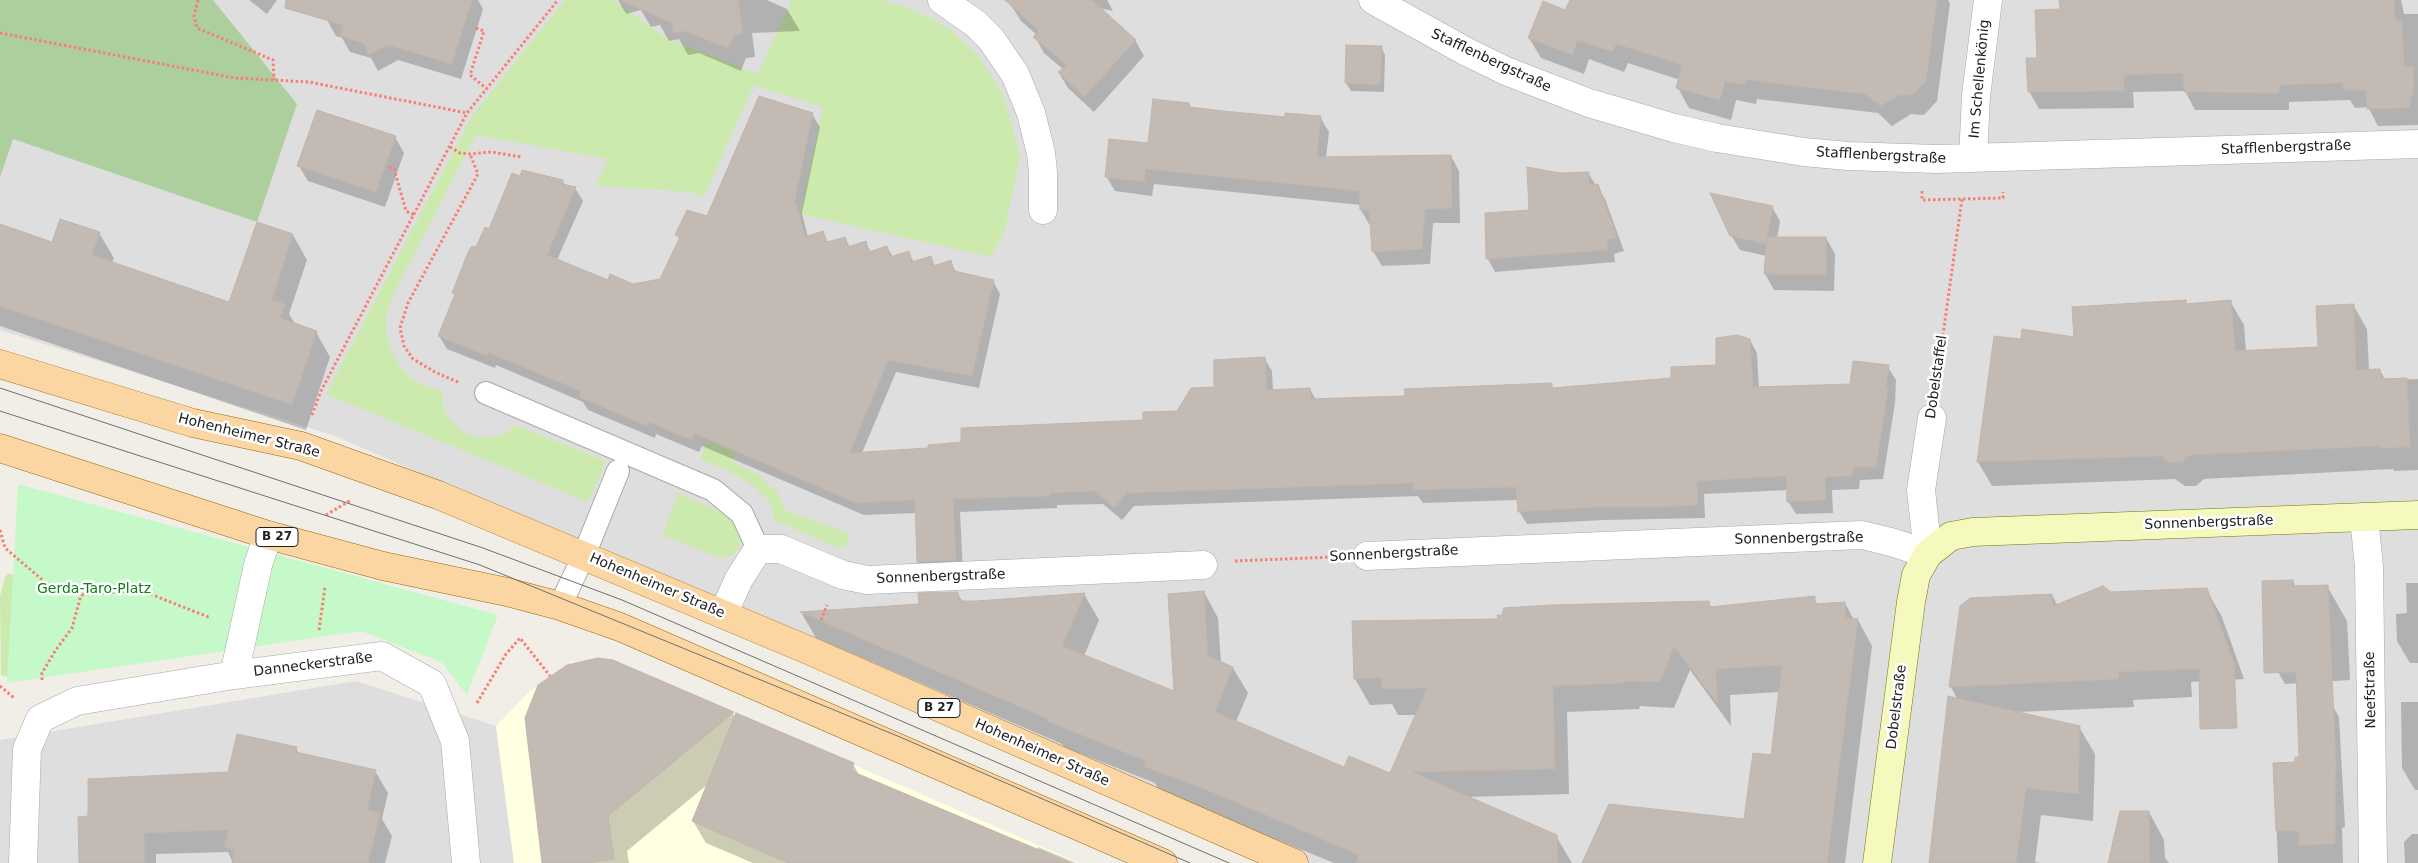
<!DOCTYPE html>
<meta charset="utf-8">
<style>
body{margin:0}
canvas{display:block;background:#f1eee7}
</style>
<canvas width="2418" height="863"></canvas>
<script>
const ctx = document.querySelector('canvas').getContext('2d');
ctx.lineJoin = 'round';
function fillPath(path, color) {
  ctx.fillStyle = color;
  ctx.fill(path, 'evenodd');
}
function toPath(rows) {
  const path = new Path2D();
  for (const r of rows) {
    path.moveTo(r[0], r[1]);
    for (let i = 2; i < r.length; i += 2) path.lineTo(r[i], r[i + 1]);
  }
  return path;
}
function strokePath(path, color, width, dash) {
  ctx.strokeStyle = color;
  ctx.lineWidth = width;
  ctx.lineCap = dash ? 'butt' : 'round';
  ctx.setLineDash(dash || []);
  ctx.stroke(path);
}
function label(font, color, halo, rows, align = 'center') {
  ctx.font = font + ' "DejaVu Sans",sans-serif';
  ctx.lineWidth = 5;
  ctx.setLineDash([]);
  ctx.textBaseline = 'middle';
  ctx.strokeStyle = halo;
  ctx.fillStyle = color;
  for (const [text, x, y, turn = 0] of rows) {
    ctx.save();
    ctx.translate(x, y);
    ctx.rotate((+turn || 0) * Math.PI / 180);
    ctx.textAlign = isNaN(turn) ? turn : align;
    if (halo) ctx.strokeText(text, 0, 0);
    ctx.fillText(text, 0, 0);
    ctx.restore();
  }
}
const residential = toPath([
 [0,0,2418,0,2418,863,1303,863,335,436,0,330],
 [356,681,496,726,514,863,0,863,0,740]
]);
const education = toPath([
 [598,658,613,660,1079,863,514,863,496,726,530,691,573,661,577,667]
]);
const grass = toPath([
 [565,0,614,0,666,38,758,74,792,0,881,0,897,4,932,18,948,28,976,53,997,84,1005,101,1020,156,1005,230,991,257,800,214,823,107,754,85,704,197,690,192,600,186,596,185,608,159,476,135,393,295,387,312,386,330,390,347,398,364,409,377,425,386,442,392,443,406,450,420,461,430,474,437,489,438,504,434,516,425,606,461,588,502,326,394,472,116],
 [707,441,736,452,732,461,758,475,779,494,785,510,848,533,848,544,839,548,774,520,771,503,752,485,727,470,700,459],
 [678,493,730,516,740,527,742,542,733,555,719,558,662,535],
 [8,574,21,575,16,680,1,675,0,596,5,577]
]);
const forest = toPath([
 [0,0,213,0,297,104,257,222,13,139,0,177]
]);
const park = toPath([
 [18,484,498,615,467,695,441,662,361,631,7,683]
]);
const shadow = toPath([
 [249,0,277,0,267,14],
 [332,0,478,0,483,9,461,79,398,60,378,71,371,58,350,52,342,38,336,36,327,20],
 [618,0,767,0,787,9,800,31,752,33,755,57,746,58,741,71,699,53,688,55,679,39,669,41,660,25,651,27,641,10,626,14],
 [1016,0,1107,0,1113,11,1104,9,1102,11,1135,40,1144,56,1094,112,1068,88,1059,73,1064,70,1044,53,1035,37,1037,35,1021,21,1011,5],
 [1571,0,1948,0,1950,3,1937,101,1924,115,1911,114,1892,126,1878,113,1757,99,1756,104,1736,100,1731,120,1689,108,1678,88,1680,80,1628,63,1624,72,1589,59,1584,74,1541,58,1529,38,1566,12],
 [2061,0,2401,0,2404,14,2418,14,2418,125,2378,126,2368,107,2355,108,2350,100,2289,102,2289,110,2195,110,2185,91,2133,92,2134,108,2039,109,2029,91,2038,59,2061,10],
 [1381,47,1385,55,1384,92,1351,91,1346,83],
 [1189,104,1191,108,1286,118,1320,117,1329,132,1326,158,1451,156,1459,171,1460,223,1433,223,1430,264,1382,266,1373,251,1372,224,1369,224,1361,210,1361,205,1154,184,1152,196,1115,191,1106,176,1149,145],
 [812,114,820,127,802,213,808,237,822,233,828,243,845,238,850,247,865,242,871,252,887,247,893,257,908,252,914,262,930,257,936,267,950,262,957,273,993,281,1000,294,979,388,896,372,862,453,930,450,1144,421,1177,412,1264,358,1272,371,1273,391,1310,389,1316,400,1403,398,1551,384,1553,389,1673,379,1717,366,1750,340,1757,353,1759,388,1851,385,1888,367,1896,380,1895,403,1883,479,1860,480,1859,489,1832,490,1833,513,1796,514,1788,501,1788,490,1704,494,1705,518,1605,520,1527,524,1519,511,1518,500,1423,503,1418,496,1134,506,1122,520,1103,504,1057,505,1057,508,960,512,963,573,926,575,918,562,916,513,864,515,702,446,699,452,656,434,655,438,588,410,583,402,496,365,495,368,447,349,439,336,456,297,453,293,476,249,490,231,521,177,563,181,565,186,575,188,583,201,557,260,609,282,633,286,661,280,680,240,677,235,708,217],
 [395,137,404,153,385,207,308,181,299,166],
 [1588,173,1605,199,1624,251,1614,254,1615,262,1495,272,1488,259,1486,214,1530,211,1560,174],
 [1772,207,1780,221,1777,239,1826,238,1835,254,1834,291,1774,290,1765,274,1767,256,1740,250,1731,235],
 [258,223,293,235,307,260,289,314,296,325,316,332,330,357,306,430,0,326,0,225,53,243,99,233,114,258,112,263,230,303],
 [2230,301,2244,325,2246,351,2319,348,2353,305,2367,329,2369,371,2380,370,2385,380,2418,379,2418,470,2394,471,2393,469,2204,479,2196,486,2185,486,2175,479,1992,486,1978,462,2022,341,2075,338,2185,302,2187,305],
 [2293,581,2296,588,2327,586,2347,621,2350,680,2285,684,2265,649],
 [2406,583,2418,583,2418,663,2410,663,2397,641,2396,614,2407,613],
 [2206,589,2222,617,2244,679,2191,682,2192,697,2133,700,2134,707,2017,712,2079,727,2095,754,2093,821,2041,815,2035,862,2041,863,1929,863,1949,698,1958,700,1951,687,1961,607,2052,595,2058,606,2111,593],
 [1204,592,1218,618,1221,663,1233,668,1248,693,1236,722,1345,768,1390,774,1417,715,1398,715,1392,704,1370,705,1355,679,1353,622,1499,620,1708,603,1711,608,1814,598,1818,605,1845,603,1854,620,1858,620,1872,646,1845,863,1583,863,1746,821,1772,756,1780,692,1730,695,1731,726,1690,670,1674,708,1640,706,1639,709,1567,712,1569,794,1466,797,1556,836,1572,863,1334,863,1160,792,1155,783,1064,747,1062,744,816,638,802,614,920,605,957,593,963,602,1084,594,1099,620,1084,656,1175,693],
 [2401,702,2418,702,2418,790,2415,790,2402,768],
 [2331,703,2339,717,2345,827,2342,828,2343,863,2278,863,2274,764,2297,763],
 [733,713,735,717,853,764,859,775,1037,850,1038,847,1076,863,753,863,706,843,693,821,708,784,627,851,629,863,543,863],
 [296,748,299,754,375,771,388,793,382,819,392,836,385,863,233,863,228,852,156,854,156,863,80,863,89,818,229,773],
 [2149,812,2164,840,2165,858,2169,863,2109,863],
 [2412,834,2418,834,2418,863,2405,863,2404,842]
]);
const building = toPath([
 [286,0,472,0,452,64,388,45,368,55,364,43,340,36,343,25,285,8,286,0],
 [620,0,738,0,743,34,734,35,728,48,685,31,673,33,672,23,620,0],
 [1005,0,1092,0,1136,40,1084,97,1058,72,1067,65,1033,37,1039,31,1005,0],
 [1570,0,1937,0,1926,81,1912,95,1900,95,1880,106,1865,94,1746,80,1745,85,1725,81,1720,100,1676,88,1682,65,1616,44,1613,52,1577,40,1573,55,1528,38,1543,1,1565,10,1570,0],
 [2059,0,2394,0,2395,19,2402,22,2404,67,2413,67,2414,86,2409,108,2367,109,2366,90,2343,90,2343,83,2279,85,2279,93,2184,92,2183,73,2124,75,2124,91,2028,92,2026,58,2037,58,2035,10,2060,9,2059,0],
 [1346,45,1382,46,1380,85,1345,83,1346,45],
 [759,96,813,113,795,199,805,237,823,231,827,242,845,237,848,247,866,241,869,252,887,246,890,257,909,251,912,262,931,256,934,266,951,260,954,271,994,280,972,376,888,360,850,453,928,448,928,445,961,442,961,428,1143,420,1143,412,1177,411,1191,388,1214,387,1214,360,1265,357,1267,390,1310,388,1311,399,1403,396,1405,396,1404,389,1552,383,1552,388,1671,378,1671,367,1716,365,1716,338,1737,335,1750,339,1753,387,1850,384,1853,361,1889,365,1886,388,1888,389,1876,467,1853,467,1852,476,1825,477,1826,500,1787,502,1786,476,1697,481,1698,505,1660,507,1597,507,1518,512,1516,487,1414,490,1414,483,1127,493,1114,508,1095,491,1050,493,1050,496,953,499,956,560,917,562,915,500,856,503,694,433,691,440,649,422,647,426,579,397,581,391,489,353,487,356,438,336,455,294,452,293,469,250,472,246,476,247,485,227,489,229,512,173,520,176,522,170,563,180,562,184,576,187,547,255,608,280,610,274,633,284,660,279,680,237,675,235,687,210,707,216,759,96],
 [1153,99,1189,103,1189,107,1223,111,1285,117,1285,113,1321,116,1317,157,1451,155,1452,208,1425,209,1422,249,1372,252,1369,210,1360,210,1359,191,1146,169,1144,182,1105,177,1109,139,1148,143,1153,99],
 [317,110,396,136,376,192,297,166,317,110],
 [1527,167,1560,173,1589,172,1589,185,1598,184,1617,238,1607,240,1608,250,1486,259,1485,213,1529,210,1527,167],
 [1710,193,1773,206,1766,244,1730,236,1710,193],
 [60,219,100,232,92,255,229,302,257,222,293,234,272,300,285,304,280,318,317,331,292,405,0,306,0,224,52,242,60,219],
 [1767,237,1826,237,1826,275,1764,274,1767,237],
 [2186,300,2186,304,2231,300,2235,351,2318,347,2316,306,2354,304,2356,370,2380,369,2381,379,2407,378,2410,447,2379,448,2379,446,2190,455,2182,462,2170,463,2161,456,1977,462,1994,336,2021,339,2022,329,2074,337,2072,307,2186,300],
 [2293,580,2293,586,2328,585,2336,763,2335,844,2299,845,2299,831,2276,831,2273,763,2295,762,2295,757,2299,757,2296,672,2264,673,2262,581,2293,580],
 [2103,586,2111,592,2207,588,2234,664,2237,728,2200,729,2199,669,2118,672,2119,679,1949,687,1960,606,1970,598,2052,594,2053,606,2103,586],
 [1204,591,1208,656,1233,667,1215,712,1344,767,1349,756,1390,773,1427,688,1382,689,1382,678,1354,679,1352,621,1498,619,1497,615,1502,615,1504,608,1552,605,1709,601,1710,607,1815,596,1815,604,1845,602,1846,618,1858,619,1827,863,1582,863,1609,804,1744,819,1753,753,1771,755,1782,665,1716,669,1717,703,1674,646,1660,682,1625,681,1624,683,1553,686,1555,769,1412,772,1557,835,1558,863,1356,863,1359,855,1207,790,1143,766,1146,761,1047,721,1048,719,800,612,919,604,918,593,958,592,958,601,977,601,1085,593,1062,646,1174,691,1168,594,1204,591],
 [598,658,613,660,734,712,608,816,614,859,587,863,542,863,525,718,538,685,567,665,598,658],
 [1948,696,2080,726,2078,794,2026,788,2016,863,1929,863,1948,696],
 [736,713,854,763,851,771,1070,863,788,863,692,821,736,713],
 [237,734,297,747,296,752,376,770,367,810,380,813,368,863,232,863,234,850,224,847,228,830,144,833,145,863,79,863,78,817,88,816,88,779,228,772,237,734],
 [2120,811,2149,811,2150,863,2108,863,2120,811]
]);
const path = toPath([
 [198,0,194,16,197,28,273,60,274,80],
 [476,28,484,31,470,75,487,89],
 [0,33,235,78,309,82,467,113],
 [450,147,460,153,470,154,491,152,522,157],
 [389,167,394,169,406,211,414,215],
 [1922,191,1922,200,2003,198,2003,192],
 [458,382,435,372,413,359,404,346,400,328,408,303,478,174,470,154],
 [1936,385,1962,199],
 [312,415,321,391,467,113,558,0],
 [326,515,351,500],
 [0,530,5,548,46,583,81,595,140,590,211,618],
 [1235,561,1334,557],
 [821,620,827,605],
 [319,630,325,587],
 [42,680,42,673,55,651,72,628,81,595],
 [0,686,14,698],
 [477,703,506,654,520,638,550,676]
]);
const lane = toPath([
 [486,393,713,490,742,514,758,549],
 [560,606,584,555,618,471]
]);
const street = toPath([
 [942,0,976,24,991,39,1015,74,1031,113,1041,153,1043,172,1043,210],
 [1373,0,1467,52,1506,71,1589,103,1674,128,1717,138,1804,152,1848,156,1936,159,2418,144],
 [1973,158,1976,96,1988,0],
 [2364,517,2369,567,2373,863],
 [1367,556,1862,535,1891,542,1928,554,1921,490,1932,418],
 [723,614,739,579,758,549,781,549,843,575,867,580,1203,565],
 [234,675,258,565,268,535],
 [23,863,27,749,40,719,77,701,234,675,382,656,432,684,455,741,466,863]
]);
const secondary = toPath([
 [1877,863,1911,602,1916,575,1928,554,1951,536,1973,532,2418,515]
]);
const primary = toPath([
 [0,364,193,423,301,446,438,495,808,650,1294,863],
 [0,448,268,535,383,566,507,592,560,606,620,627,1163,863]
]);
const tram = toPath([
 [0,388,483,548,622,600,1229,863],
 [0,411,480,565,900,737,1190,863]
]);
const shields = [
 [277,537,42],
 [939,708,42]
];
const shieldNames = [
 ["B 27",277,537],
 ["B 27",939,708]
];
const streetNames = [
 ["Stafflenbergstraße",1491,61,25],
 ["Im Schellenkönig",1980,79,-85],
 ["Stafflenbergstraße",2286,148,-2],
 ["Stafflenbergstraße",1881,156,3],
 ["Dobelstaffel",1937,377,-82],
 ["Hohenheimer Straße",249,436,14],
 ["Sonnenbergstraße",2209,523,-2],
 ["Sonnenbergstraße",1799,539,-1],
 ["Sonnenbergstraße",1394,554,-3],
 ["Sonnenbergstraße",941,577,-2],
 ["Hohenheimer Straße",657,586,23],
 ["Danneckerstraße",313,665,-7],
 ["Neefstraße",2371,690,-91],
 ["Dobelstraße",1897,707,-83],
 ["Hohenheimer Straße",1042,753,24]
];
const parkNames = [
 ["Gerda-Taro-Platz",94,589]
];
fillPath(residential, '#dfdede');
fillPath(education, '#ffffe2');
fillPath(grass, '#cceaae');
fillPath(forest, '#accf9d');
fillPath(park, '#c6f9ca');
fillPath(shadow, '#0003');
fillPath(building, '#c2bab3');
strokePath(building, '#c3b5aa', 1);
strokePath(lane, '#a8a8a8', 24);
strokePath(street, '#a8a8a8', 29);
strokePath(secondary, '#6c7906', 29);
strokePath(primary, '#9b6902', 29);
strokePath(path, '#f87f71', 3, [2.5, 2.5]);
strokePath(lane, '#fff', 22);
strokePath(street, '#fff', 28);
strokePath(secondary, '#f6f9bd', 28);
strokePath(primary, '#fbd5a2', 28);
strokePath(tram, '#6f6f6f', 1);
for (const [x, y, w] of shields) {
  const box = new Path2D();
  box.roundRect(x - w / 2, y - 9.5, w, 19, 4);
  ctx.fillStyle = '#fff';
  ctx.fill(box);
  strokePath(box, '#212121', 1);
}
label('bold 12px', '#212121', null, shieldNames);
label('14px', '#212121', '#fff', streetNames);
label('14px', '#0d8017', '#fff', parkNames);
</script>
